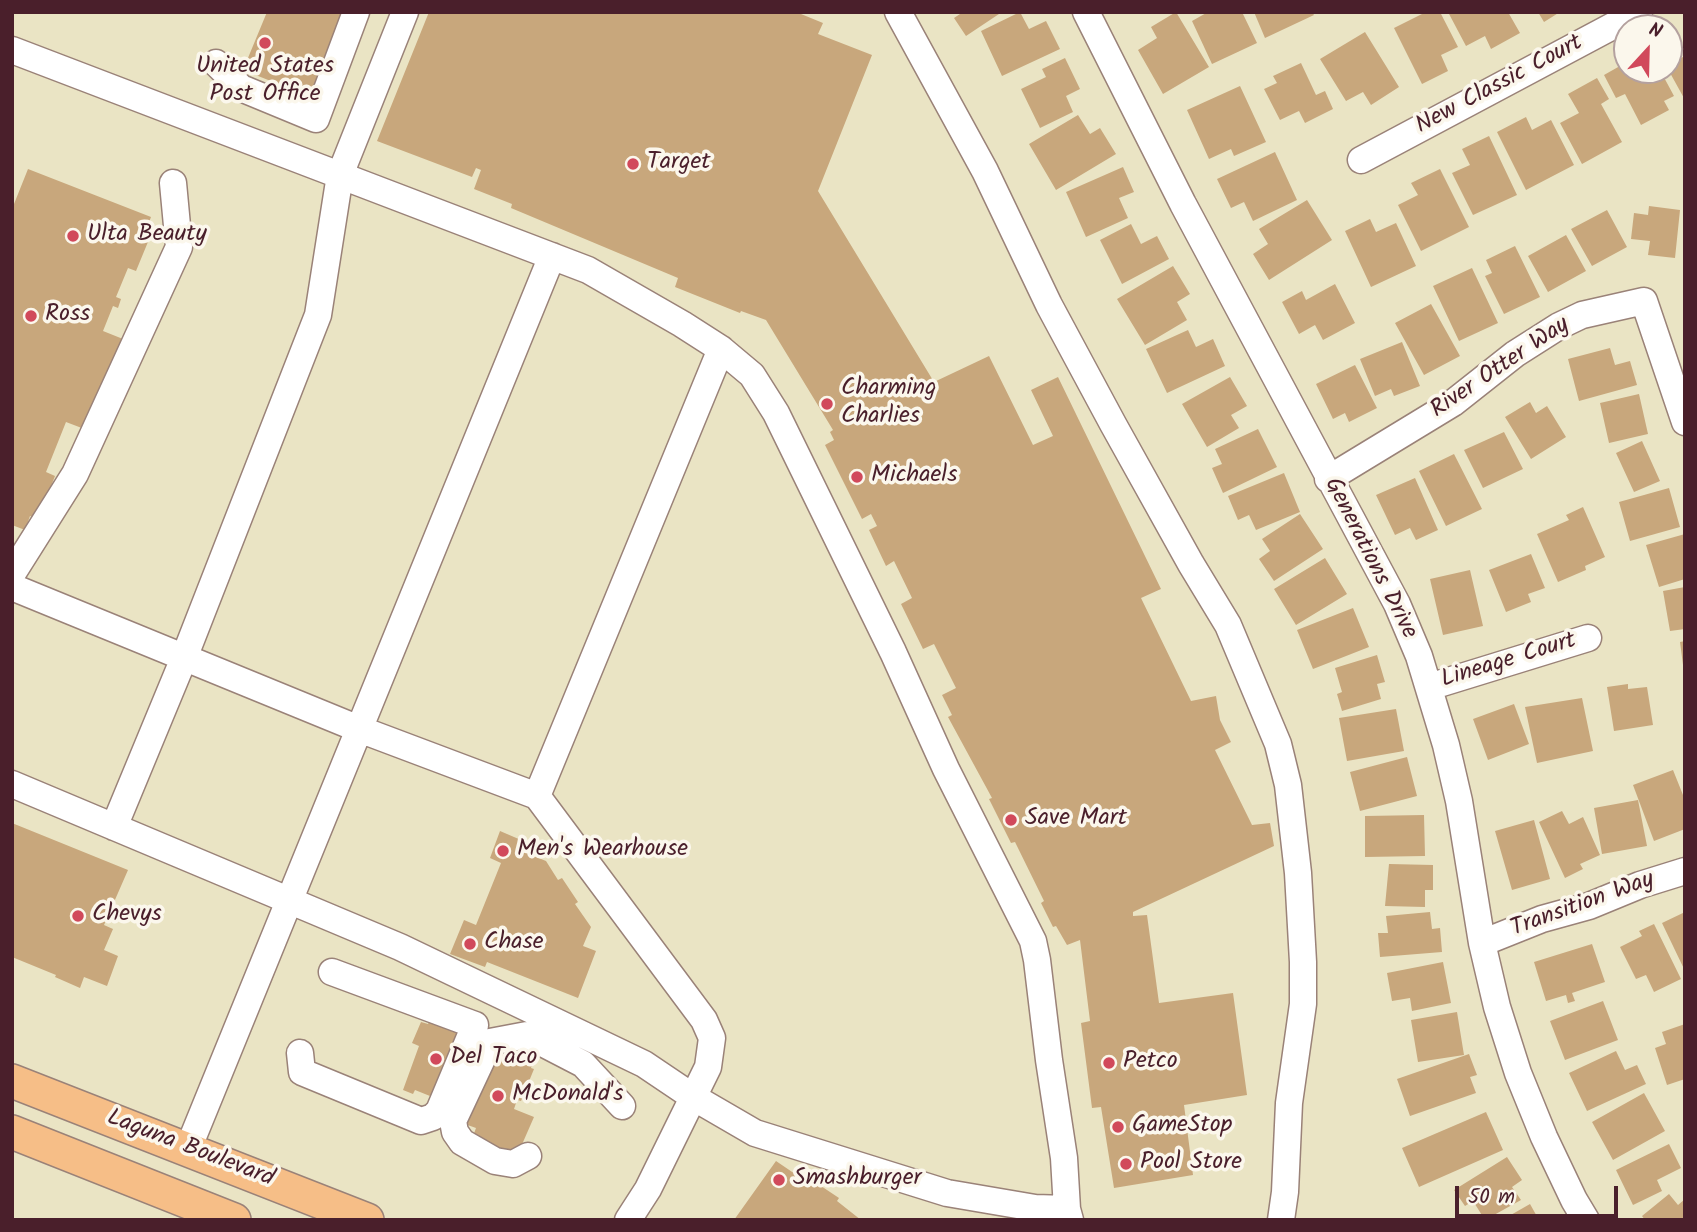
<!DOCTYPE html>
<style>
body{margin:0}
#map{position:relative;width:1697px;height:1232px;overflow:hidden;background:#eae4c4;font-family:Kalam,sans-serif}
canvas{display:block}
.frame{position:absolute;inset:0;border:14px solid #4a1f2b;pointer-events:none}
.north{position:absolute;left:1613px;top:14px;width:70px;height:70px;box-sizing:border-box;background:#fbf7ec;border:2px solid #b4a19f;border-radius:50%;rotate:22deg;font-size:19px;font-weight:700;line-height:28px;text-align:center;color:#4a1f2b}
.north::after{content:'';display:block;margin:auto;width:24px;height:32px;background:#d1495b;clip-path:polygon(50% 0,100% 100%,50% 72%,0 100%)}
.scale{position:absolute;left:1455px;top:1186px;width:163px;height:32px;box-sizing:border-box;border:4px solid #4a1f2b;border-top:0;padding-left:9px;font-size:21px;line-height:24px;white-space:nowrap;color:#4a1f2b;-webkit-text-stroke:5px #fbf7ec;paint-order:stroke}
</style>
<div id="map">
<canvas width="1697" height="1232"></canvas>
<div class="frame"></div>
<div class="north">N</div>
<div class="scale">50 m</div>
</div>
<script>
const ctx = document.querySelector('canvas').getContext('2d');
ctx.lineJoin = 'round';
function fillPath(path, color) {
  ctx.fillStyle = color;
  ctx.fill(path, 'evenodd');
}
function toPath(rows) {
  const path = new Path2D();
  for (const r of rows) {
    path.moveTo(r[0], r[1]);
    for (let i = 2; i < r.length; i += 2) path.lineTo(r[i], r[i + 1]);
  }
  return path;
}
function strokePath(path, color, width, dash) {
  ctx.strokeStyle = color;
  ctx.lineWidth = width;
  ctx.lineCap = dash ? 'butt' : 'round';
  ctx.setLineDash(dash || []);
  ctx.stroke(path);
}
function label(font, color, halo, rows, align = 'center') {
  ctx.font = font + ' Kalam,sans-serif';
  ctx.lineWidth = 7;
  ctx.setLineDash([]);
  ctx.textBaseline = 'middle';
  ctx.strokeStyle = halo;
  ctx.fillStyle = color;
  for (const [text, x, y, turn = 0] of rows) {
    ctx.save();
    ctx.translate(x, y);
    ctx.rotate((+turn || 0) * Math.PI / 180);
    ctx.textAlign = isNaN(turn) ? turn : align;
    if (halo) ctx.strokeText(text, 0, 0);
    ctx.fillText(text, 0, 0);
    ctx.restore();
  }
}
const building = toPath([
 [267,12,344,12,312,96,307,93,306,95,243,70],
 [429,12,802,12,801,14,823,23,818,34,872,55,818,191,934,382,989,356,1033,445,1053,436,1031,390,1058,377,1161,589,1141,598,1191,701,1216,696,1220,720,1231,742,1215,750,1252,825,1270,823,1274,846,1133,912,1133,916,1147,915,1159,1003,1233,993,1247,1095,1184,1105,1193,1175,1114,1188,1101,1107,1092,1108,1081,1023,1090,1021,1080,940,1067,945,1056,926,1053,927,1041,903,1044,901,1015,842,1011,843,989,799,992,798,948,717,952,715,942,695,956,688,934,644,923,649,901,604,912,598,894,561,886,566,869,530,877,526,871,514,862,519,825,445,834,440,830,432,833,430,766,320,741,311,740,313,675,287,678,278,511,208,512,204,474,189,481,170,476,168,472,177,377,141],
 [963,12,1002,12,966,36,954,18],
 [1020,12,1029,29,1046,21,1060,49,1002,76,981,31],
 [1176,12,1209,67,1163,94,1138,50,1157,38,1151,27],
 [1242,12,1257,43,1212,64,1192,21,1208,12],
 [1254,12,1312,12,1314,15,1265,38],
 [1426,12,1440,12,1458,47,1441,55,1448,71,1422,84,1394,28],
 [1448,12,1508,12,1520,33,1491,49,1485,36,1466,46],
 [1538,12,1560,12,1544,22],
 [1365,32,1399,87,1371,105,1363,92,1346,101,1320,59],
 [1685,56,1685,100,1669,71,1669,64],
 [1065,58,1080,89,1066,96,1073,112,1040,128,1021,89,1046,77,1042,69],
 [1627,62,1627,70,1640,70,1644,78,1660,70,1674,96,1664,101,1669,110,1641,125,1625,94,1616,98,1604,75],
 [1301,63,1316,95,1325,91,1333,109,1305,123,1299,111,1280,120,1264,89,1277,83,1273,76],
 [1597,78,1609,99,1601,104,1622,142,1582,164,1560,123,1579,113,1568,94],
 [1240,86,1266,142,1234,156,1231,149,1209,159,1187,110],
 [1078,115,1090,134,1100,128,1116,154,1056,190,1029,144],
 [1526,117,1532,130,1551,120,1574,165,1526,190,1497,132],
 [1489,136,1517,195,1473,215,1452,173,1470,165,1462,149],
 [1275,152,1297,200,1253,221,1244,202,1231,208,1217,179],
 [1123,167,1134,192,1119,198,1128,218,1086,237,1066,192],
 [28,169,151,217,144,235,150,237,136,271,128,268,116,297,121,299,118,308,113,306,103,331,123,339,87,430,66,422,46,472,55,476,38,519,30,516,25,530,12,525,12,209],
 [1440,169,1469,227,1421,251,1398,205,1418,195,1411,183],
 [1307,200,1332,240,1269,280,1253,254,1268,244,1259,229],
 [1649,206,1680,210,1675,258,1648,255,1650,241,1631,239,1634,213,1648,215],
 [1607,210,1627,247,1592,266,1571,229],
 [1370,219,1376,232,1396,223,1416,266,1371,287,1345,231],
 [1131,224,1141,244,1157,236,1169,259,1122,284,1100,240],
 [1566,235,1586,271,1548,292,1528,256],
 [1515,246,1540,297,1504,314,1485,276,1492,273,1486,260],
 [1173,266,1190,294,1177,302,1187,320,1145,345,1117,299],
 [1472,268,1498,323,1459,341,1433,286],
 [1335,284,1355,323,1323,340,1315,325,1299,334,1282,302,1302,291,1306,300],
 [1431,304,1460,356,1424,375,1395,323],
 [1188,330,1196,347,1213,339,1225,366,1167,393,1146,349],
 [1402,342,1420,386,1394,396,1391,389,1375,396,1360,359],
 [1610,348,1615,365,1630,361,1637,385,1579,401,1568,359],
 [1355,365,1377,408,1349,422,1345,413,1333,419,1316,384],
 [1230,377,1247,406,1231,415,1239,428,1207,447,1182,404],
 [1639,394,1648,434,1609,443,1600,403],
 [1530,402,1536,413,1547,406,1566,437,1531,459,1505,417],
 [1258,429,1277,467,1223,493,1212,468,1222,464,1215,449],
 [1504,432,1523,469,1483,488,1464,450],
 [1642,441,1660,481,1634,492,1616,453],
 [1454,454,1482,509,1446,526,1419,471],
 [1284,473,1300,512,1256,530,1249,515,1238,520,1228,496],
 [1415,478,1438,530,1416,540,1410,528,1395,535,1376,495],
 [1669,488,1680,527,1630,541,1619,502],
 [1583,507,1605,557,1585,566,1586,570,1558,582,1537,534,1569,520,1566,515],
 [1300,514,1323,549,1274,581,1259,559,1270,551,1262,539],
 [1685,534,1685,579,1659,587,1646,545],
 [1531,554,1545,588,1528,594,1531,602,1506,612,1489,570],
 [1325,558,1347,594,1296,625,1274,589],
 [1470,570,1483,626,1443,635,1430,579],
 [1685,587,1685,629,1670,631,1663,591],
 [1353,608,1369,647,1313,669,1297,630],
 [1685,641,1685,665,1683,665,1680,642],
 [1377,655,1385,682,1377,684,1381,699,1342,711,1337,694,1342,692,1335,668],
 [1628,684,1628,689,1647,687,1653,725,1614,731,1607,687],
 [1582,698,1593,751,1537,763,1525,707],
 [1514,704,1529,744,1488,760,1473,719],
 [1396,709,1404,751,1347,761,1339,718],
 [1407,757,1417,796,1360,811,1350,772],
 [1673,770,1685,800,1685,829,1654,841,1633,785],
 [1638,800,1647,846,1602,854,1594,808],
 [1562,811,1569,824,1583,817,1600,855,1580,864,1583,869,1565,878,1539,822],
 [1424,815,1425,856,1365,857,1365,816],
 [1534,820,1550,879,1512,890,1495,831],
 [12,823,128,870,104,925,113,929,104,950,118,956,107,986,84,977,80,988,55,977,56,975,12,957],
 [500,831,528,843,524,852,546,861,558,880,562,878,578,902,575,904,591,927,583,946,596,951,578,998,487,962,485,967,450,954,464,920,476,925,501,863,490,858],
 [1389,864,1433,865,1433,890,1425,890,1425,907,1385,906],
 [1430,912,1432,929,1440,928,1442,952,1380,957,1378,933,1388,933,1386,916],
 [1685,912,1685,971,1662,923],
 [1654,924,1681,979,1654,992,1646,975,1636,979,1620,947,1642,936,1639,931],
 [1592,944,1605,982,1572,993,1575,1001,1568,1003,1566,995,1546,1001,1534,962],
 [1443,962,1451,1003,1412,1011,1410,998,1392,1001,1387,973],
 [1603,1001,1618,1040,1565,1060,1550,1021],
 [1457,1012,1464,1055,1418,1062,1411,1020],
 [431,1017,465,1030,440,1100,415,1090,413,1094,403,1090,419,1046,412,1043,421,1022,428,1024],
 [1685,1024,1685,1079,1667,1085,1655,1048,1666,1044,1662,1032],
 [516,1041,532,1048,527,1060,533,1062,531,1068,534,1069,521,1101,517,1100,514,1109,534,1117,520,1149,509,1153,472,1139,476,1128,462,1123,493,1046,511,1053],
 [1616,1051,1625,1070,1637,1065,1646,1084,1587,1111,1569,1073],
 [1469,1054,1477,1075,1470,1077,1476,1093,1410,1116,1397,1079],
 [1644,1093,1665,1131,1613,1160,1592,1122],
 [1486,1112,1503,1150,1419,1187,1402,1148],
 [1669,1144,1681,1168,1657,1180,1662,1191,1633,1205,1616,1170],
 [1507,1157,1522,1180,1512,1187,1521,1200,1485,1220,1473,1201,1465,1206,1454,1190],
 [776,1161,801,1178,803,1174,839,1198,837,1201,861,1220,734,1220],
 [1669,1194,1678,1205,1685,1199,1685,1220,1645,1220,1642,1216],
 [1530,1204,1539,1220,1502,1220]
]);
const minor = toPath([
 [898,12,985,171,1049,305,1113,424,1191,564,1228,625,1278,744,1288,785,1298,873,1303,962,1303,1004,1289,1103,1285,1192,1281,1220],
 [1086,12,1183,204,1397,604,1419,656,1446,745,1459,801,1482,943,1497,1007,1518,1073,1544,1137,1574,1200,1586,1220],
 [12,50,588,270,682,324,721,349,752,375,776,413,893,652,946,769,1033,941,1037,960,1049,1060,1064,1158,1067,1209,1070,1220],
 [216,63,241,88,316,119,356,12],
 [1361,160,1639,12],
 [1328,479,1453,403,1515,354,1559,326,1582,315,1644,301,1685,422],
 [12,574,75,474,179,247,173,183],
 [12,587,359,729,537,796,704,1020,712,1038,708,1067,648,1189,628,1220],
 [1429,687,1588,638],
 [12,784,400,947,644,1064,693,1097,755,1133,947,1193,1035,1208,1067,1209],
 [537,796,721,349],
 [114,827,184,658,318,315,340,175,405,12],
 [1482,943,1542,919,1589,906,1640,885,1685,871],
 [300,1053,302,1072,421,1121,433,1117,439,1111,475,1025,332,972],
 [188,1149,552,256],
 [528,1156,513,1164,495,1161,462,1142,455,1132,453,1121,490,1042,527,1035,583,1064,622,1106]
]);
const major = toPath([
 [12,1081,367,1220],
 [12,1132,234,1220]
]);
const markers = [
 [265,43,7,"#d1495b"],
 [633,164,7,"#d1495b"],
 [73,236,7,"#d1495b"],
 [31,316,7,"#d1495b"],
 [827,404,7,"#d1495b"],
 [857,477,7,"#d1495b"],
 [1011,820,7,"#d1495b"],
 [503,851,7,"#d1495b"],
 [78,916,7,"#d1495b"],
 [470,944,7,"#d1495b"],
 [436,1059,7,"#d1495b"],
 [1109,1063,7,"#d1495b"],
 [498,1096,7,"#d1495b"],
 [1118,1127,7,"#d1495b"],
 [1126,1164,7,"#d1495b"],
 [779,1180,7,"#d1495b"]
];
const poiNames = [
 ["United States",265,68,"center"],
 ["Post Office",265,96,"center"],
 ["Target",647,164],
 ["Ulta Beauty",87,236],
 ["Ross",45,316],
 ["Charming",841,390],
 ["Charlies",841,418],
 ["Michaels",871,477],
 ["Save Mart",1025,820],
 ["Men's Wearhouse",517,851],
 ["Chevys",92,916],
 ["Chase",484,944],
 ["Del Taco",450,1059],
 ["Petco",1123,1063],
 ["McDonald's",512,1096],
 ["GameStop",1132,1127],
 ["Pool Store",1140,1164],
 ["Smashburger",793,1180]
];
const streetNames = [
 ["New Classic Court",1500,86,-28],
 ["River Otter Way",1501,369,-34],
 ["Generations Drive",1369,559,63],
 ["Lineage Court",1509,662,-17],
 ["Transition Way",1583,906,-20],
 ["Laguna Boulevard",190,1150,21]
];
fillPath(building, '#c8a77c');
strokePath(minor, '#9a8278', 29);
strokePath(major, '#9a8278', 36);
strokePath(minor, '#fff', 26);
strokePath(major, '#f6be87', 33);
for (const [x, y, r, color] of markers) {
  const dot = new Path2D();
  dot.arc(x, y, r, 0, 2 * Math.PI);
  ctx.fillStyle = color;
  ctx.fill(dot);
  strokePath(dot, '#fbf7ec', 2.5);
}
label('24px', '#4a1f2b', '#fbf7ec', poiNames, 'left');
label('24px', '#4a1f2b', '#fbf7ec', streetNames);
</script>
